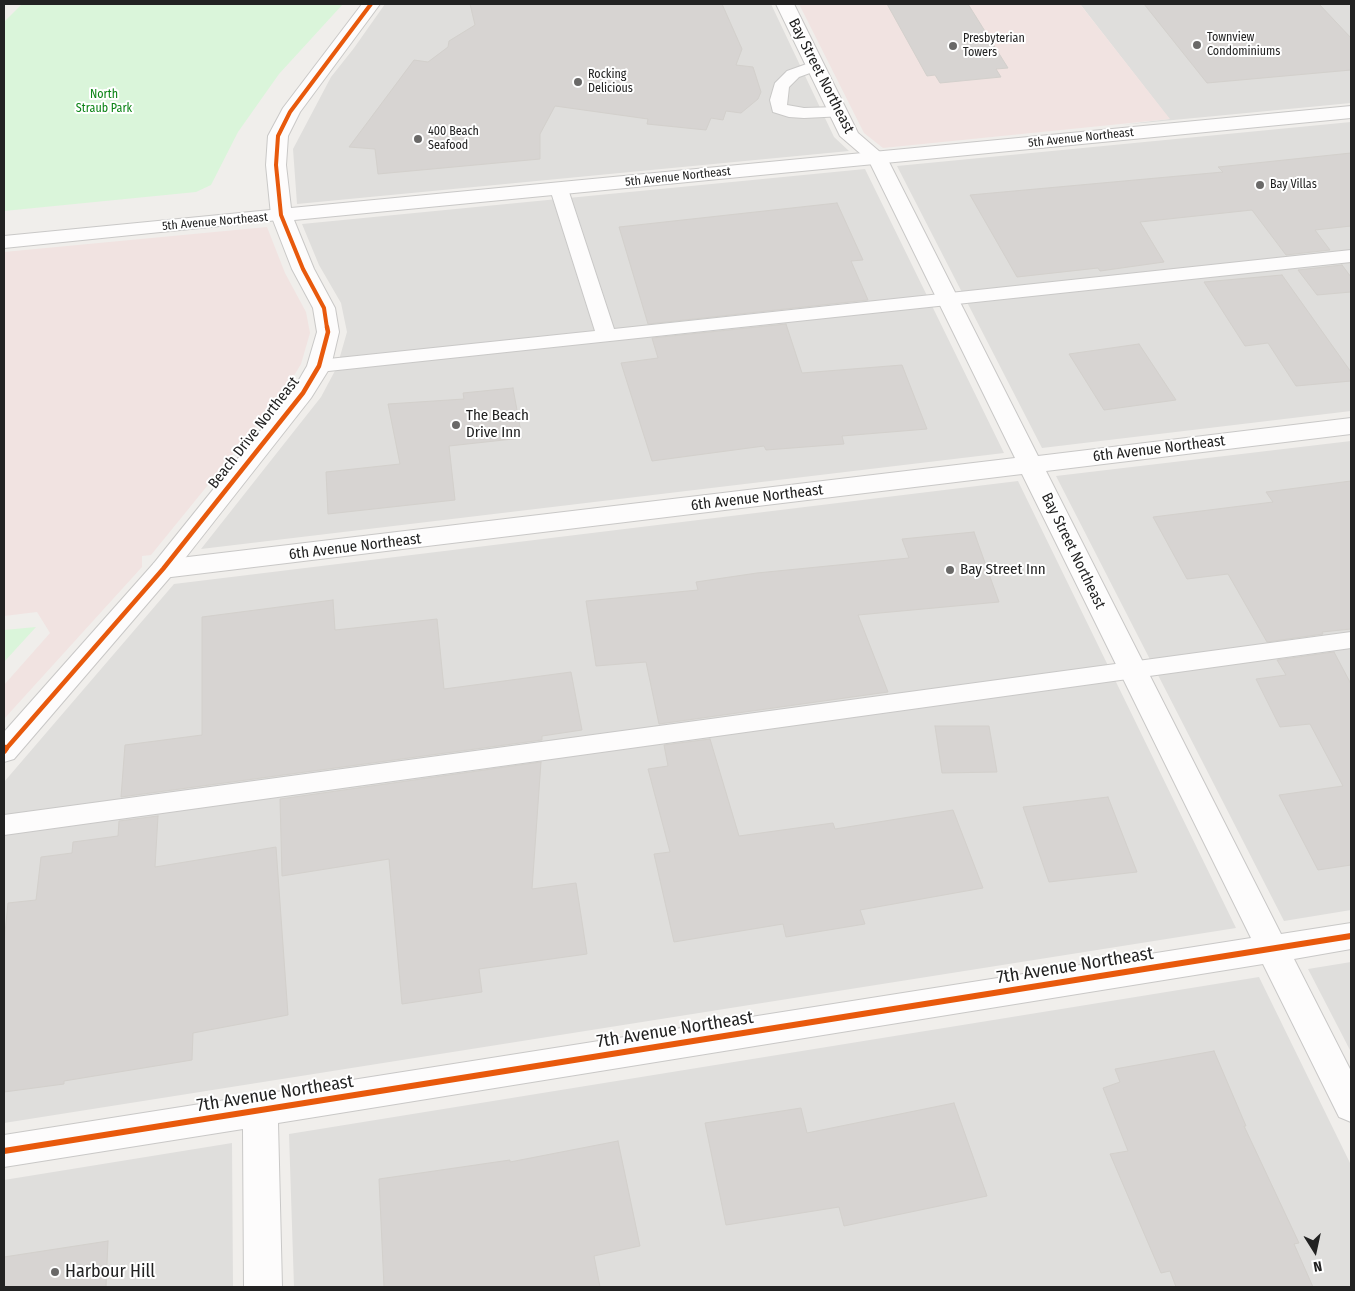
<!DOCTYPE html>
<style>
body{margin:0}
#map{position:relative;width:1355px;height:1291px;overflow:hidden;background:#f0eeeb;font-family:"Fira Sans Condensed",sans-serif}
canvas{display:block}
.frame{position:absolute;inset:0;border:5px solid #222;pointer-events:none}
.north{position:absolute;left:1290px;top:1226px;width:50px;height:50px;-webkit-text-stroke:4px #fff;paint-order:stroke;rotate:170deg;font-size:14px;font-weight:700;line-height:20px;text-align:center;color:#222}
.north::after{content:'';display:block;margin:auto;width:18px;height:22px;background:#222;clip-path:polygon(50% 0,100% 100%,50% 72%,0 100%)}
</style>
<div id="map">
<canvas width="1355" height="1291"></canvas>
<div class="frame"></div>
<div class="north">N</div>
</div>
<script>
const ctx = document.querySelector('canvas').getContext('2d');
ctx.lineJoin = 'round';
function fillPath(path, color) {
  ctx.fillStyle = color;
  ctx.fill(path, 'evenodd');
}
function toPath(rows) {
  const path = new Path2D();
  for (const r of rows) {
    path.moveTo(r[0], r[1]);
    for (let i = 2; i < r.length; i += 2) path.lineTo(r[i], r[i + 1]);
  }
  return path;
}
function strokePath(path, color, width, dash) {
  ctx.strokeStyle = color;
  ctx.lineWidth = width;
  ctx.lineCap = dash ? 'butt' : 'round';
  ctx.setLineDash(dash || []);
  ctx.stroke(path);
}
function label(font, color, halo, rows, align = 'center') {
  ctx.font = font + ' "Fira Sans Condensed",sans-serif';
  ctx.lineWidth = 4;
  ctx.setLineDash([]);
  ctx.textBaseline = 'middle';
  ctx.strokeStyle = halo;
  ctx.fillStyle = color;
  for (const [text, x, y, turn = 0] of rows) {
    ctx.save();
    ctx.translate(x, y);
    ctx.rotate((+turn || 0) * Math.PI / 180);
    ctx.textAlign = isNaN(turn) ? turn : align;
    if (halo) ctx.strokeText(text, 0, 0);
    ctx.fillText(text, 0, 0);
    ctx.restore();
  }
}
const residential = toPath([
 [385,4,771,4,834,137,849,151,297,204,293,149,331,77,354,48],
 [1080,4,1351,4,1351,103,1121,125,1169,119],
 [1351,122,1351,411,1042,448,897,166],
 [865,169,1004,453,201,549,321,397,337,367,347,332,341,303,319,265,302,224],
 [1351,441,1351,910,1284,921,1056,476],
 [1018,481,1236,928,4,1123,4,782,174,584],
 [1351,962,1351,1052,1308,969],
 [1259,977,1351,1165,1351,1287,294,1287,289,1134],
 [232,1143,233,1287,4,1287,4,1180]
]);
const commercial = toPath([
 [799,4,1080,4,1170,119,883,148,864,133],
 [267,227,285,273,306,312,310,333,301,364,286,389,151,555,142,556,142,567,4,719,4,685,50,633,37,612,4,616,4,252]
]);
const park = toPath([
 [22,4,343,4,279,74,238,132,211,185,196,192,4,211,4,22],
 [36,627,4,662,4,630]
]);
const building = toPath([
 [470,4,722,4,742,49,736,65,753,67,761,92,758,99,741,113,726,111,723,120,711,118,706,130,647,124,648,119,555,106,540,134,540,159,378,174,375,149,349,147,414,60,428,62,448,47,449,41,475,25,470,4],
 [887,4,968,4,1008,68,996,69,1001,77,940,83,935,75,927,76,887,4],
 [1144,4,1319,4,1351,38,1351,70,1207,83,1144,4],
 [1351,153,1351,226,1315,230,1330,250,1286,255,1252,210,1140,222,1164,262,1100,271,1098,268,1017,277,970,195,1223,172,1218,167,1351,153],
 [837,203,863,260,851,261,868,300,648,324,619,227,837,203],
 [1342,265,1351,277,1351,292,1317,295,1298,270,1342,265],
 [1282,275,1351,372,1351,381,1296,386,1268,343,1245,346,1204,282,1282,275],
 [786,324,802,373,902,365,927,429,842,436,844,444,766,450,764,446,652,461,621,363,658,358,652,338,786,324],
 [1139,344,1176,400,1104,410,1069,354,1139,344],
 [513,388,522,438,449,446,455,500,328,514,326,472,400,464,388,404,464,399,463,393,513,388],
 [1351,481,1351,629,1322,632,1323,634,1267,642,1228,574,1187,579,1153,517,1273,502,1266,492,1351,481],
 [974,532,999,602,858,615,888,692,659,724,646,662,596,666,586,601,698,590,696,582,757,573,909,558,902,539,974,532],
 [333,600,335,630,437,619,444,689,571,672,582,730,542,736,542,740,121,797,125,745,202,735,202,617,333,600],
 [1334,652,1351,684,1351,865,1318,870,1279,795,1343,786,1310,724,1280,727,1256,679,1286,675,1277,660,1334,652],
 [935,726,989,726,997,772,942,773,935,726],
 [710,739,739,836,833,823,835,829,953,810,983,888,860,910,865,924,786,937,783,924,674,942,654,854,670,852,648,769,668,766,664,745,710,739],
 [541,762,532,889,576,883,587,954,479,969,482,992,402,1004,389,859,282,876,280,799,541,762],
 [1108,797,1137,872,1049,882,1023,807,1108,797],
 [158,816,155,867,276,847,288,1015,193,1033,192,1060,64,1081,64,1084,4,1092,4,943,8,903,36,900,41,857,72,853,73,842,118,836,119,821,158,816],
 [1214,1051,1246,1126,1244,1126,1299,1243,1294,1244,1313,1287,1176,1287,1170,1271,1161,1273,1110,1154,1128,1151,1103,1088,1120,1082,1115,1069,1214,1051],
 [954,1103,987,1196,844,1226,839,1207,726,1225,705,1123,801,1108,807,1133,954,1103],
 [618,1141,640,1246,594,1256,600,1287,384,1287,379,1179,510,1160,510,1162,618,1141],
 [108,1241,106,1287,4,1287,4,1257,108,1241]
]);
const service = toPath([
 [815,61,823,66,821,69,799,77,789,87,787,105,804,108,838,107,844,108,846,112,844,116,804,118,789,117,773,112,770,100,775,83,787,71,815,61],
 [559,184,565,185,568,189,614,329,1351,250,1351,262,319,372,312,370,309,366,312,362,319,360,595,331,550,189,553,185,559,184],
 [1351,632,1351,648,4,835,4,815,1351,632]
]);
const minor = toPath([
 [776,4,794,4,858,133,887,158,1038,456,1351,418,1351,434,1046,471,1281,934,1351,923,1351,949,1294,959,1351,1071,1351,1122,1339,1117,1263,964,278,1123,282,1287,244,1287,243,1129,4,1167,4,1135,1251,938,1022,474,163,578,154,575,150,569,154,563,163,560,1015,458,869,161,840,136,776,4],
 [281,209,288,211,291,215,288,219,4,248,4,236,281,209]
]);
const tertiary = toPath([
 [362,4,380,4,300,112,288,136,286,165,291,208,1351,106,1351,118,294,220,314,269,335,308,339,332,331,366,311,398,172,575,14,759,4,762,4,732,154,563,293,390,307,366,317,332,313,308,292,269,271,215,266,165,268,136,283,108,362,4]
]);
const cyclewayFar2 = toPath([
 [327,328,324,308,303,269,281,215,276,165,278,136,290,112,371,4]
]);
const cyclewayFar1 = toPath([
 [5,750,163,569,303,393,319,366,328,332,327,327]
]);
const cycleway = toPath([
 [4,751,6,748],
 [4,1151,1351,936]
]);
const markers = [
 [1197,45,5,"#6a6968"],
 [953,46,5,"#6a6968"],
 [578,82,5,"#6a6968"],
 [418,139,5,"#6a6968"],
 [1260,185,5,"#6a6968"],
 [456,425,5,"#6a6968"],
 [950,570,5,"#6a6968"],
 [55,1272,5,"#6a6968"]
];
const farPoinames = [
 ["Townview",1207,38],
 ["Condominiums",1207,52],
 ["Presbyterian",963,39],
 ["Towers",963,53],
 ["Rocking",588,75],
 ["Delicious",588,89],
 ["400 Beach",428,132],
 ["Seafood",428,146],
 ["Bay Villas",1270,185]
];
const farParknames = [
 ["North",104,95],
 ["Straub Park",104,109]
];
const farStreetnames = [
 ["5th Avenue Northeast",1081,138,-6],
 ["5th Avenue Northeast",678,177,-6],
 ["5th Avenue Northeast",215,222,-5]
];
const streetNames = [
 ["Bay Street Northeast",821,76,63],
 ["Beach Drive Northeast",254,433,-52],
 ["6th Avenue Northeast",1159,449,-7],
 ["6th Avenue Northeast",757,498,-7],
 ["6th Avenue Northeast",355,547,-7],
 ["Bay Street Northeast",1073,551,64]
];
const poiNames = [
 ["The Beach",466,416],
 ["Drive Inn",466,433],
 ["Bay Street Inn",960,570]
];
const nearStreetnames = [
 ["7th Avenue Northeast",1075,966,-9],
 ["7th Avenue Northeast",675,1030,-9],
 ["7th Avenue Northeast",275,1094,-9]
];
const nearPoinames = [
 ["Harbour Hill",65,1272]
];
fillPath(residential, '#dfdedc');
fillPath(commercial, '#f1e3e1');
fillPath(park, '#daf5da');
fillPath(building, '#d7d4d2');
strokePath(building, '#d3d0cc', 1);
strokePath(service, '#c9c8c7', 2);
strokePath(minor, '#c9c8c7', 2);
strokePath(tertiary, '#c9c8c7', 2);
fillPath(service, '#fdfcfc');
fillPath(minor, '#fdfcfc');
fillPath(tertiary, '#fdfcfc');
strokePath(cyclewayFar2, '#e8590c', 4);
strokePath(cyclewayFar1, '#e8590c', 4.5);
strokePath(cycleway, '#e8590c', 6);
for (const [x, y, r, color] of markers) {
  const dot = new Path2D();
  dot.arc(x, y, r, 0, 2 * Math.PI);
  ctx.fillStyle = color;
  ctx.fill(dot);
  strokePath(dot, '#fff', 2);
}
label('12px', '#222', '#fff', farPoinames, 'left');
label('12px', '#0c8416', '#fff', farParknames);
label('12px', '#222', '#fff', farStreetnames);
label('15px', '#222', '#fff', streetNames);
label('15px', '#222', '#fff', poiNames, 'left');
label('18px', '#222', '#fff', nearStreetnames);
label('18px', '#222', '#fff', nearPoinames, 'left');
</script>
